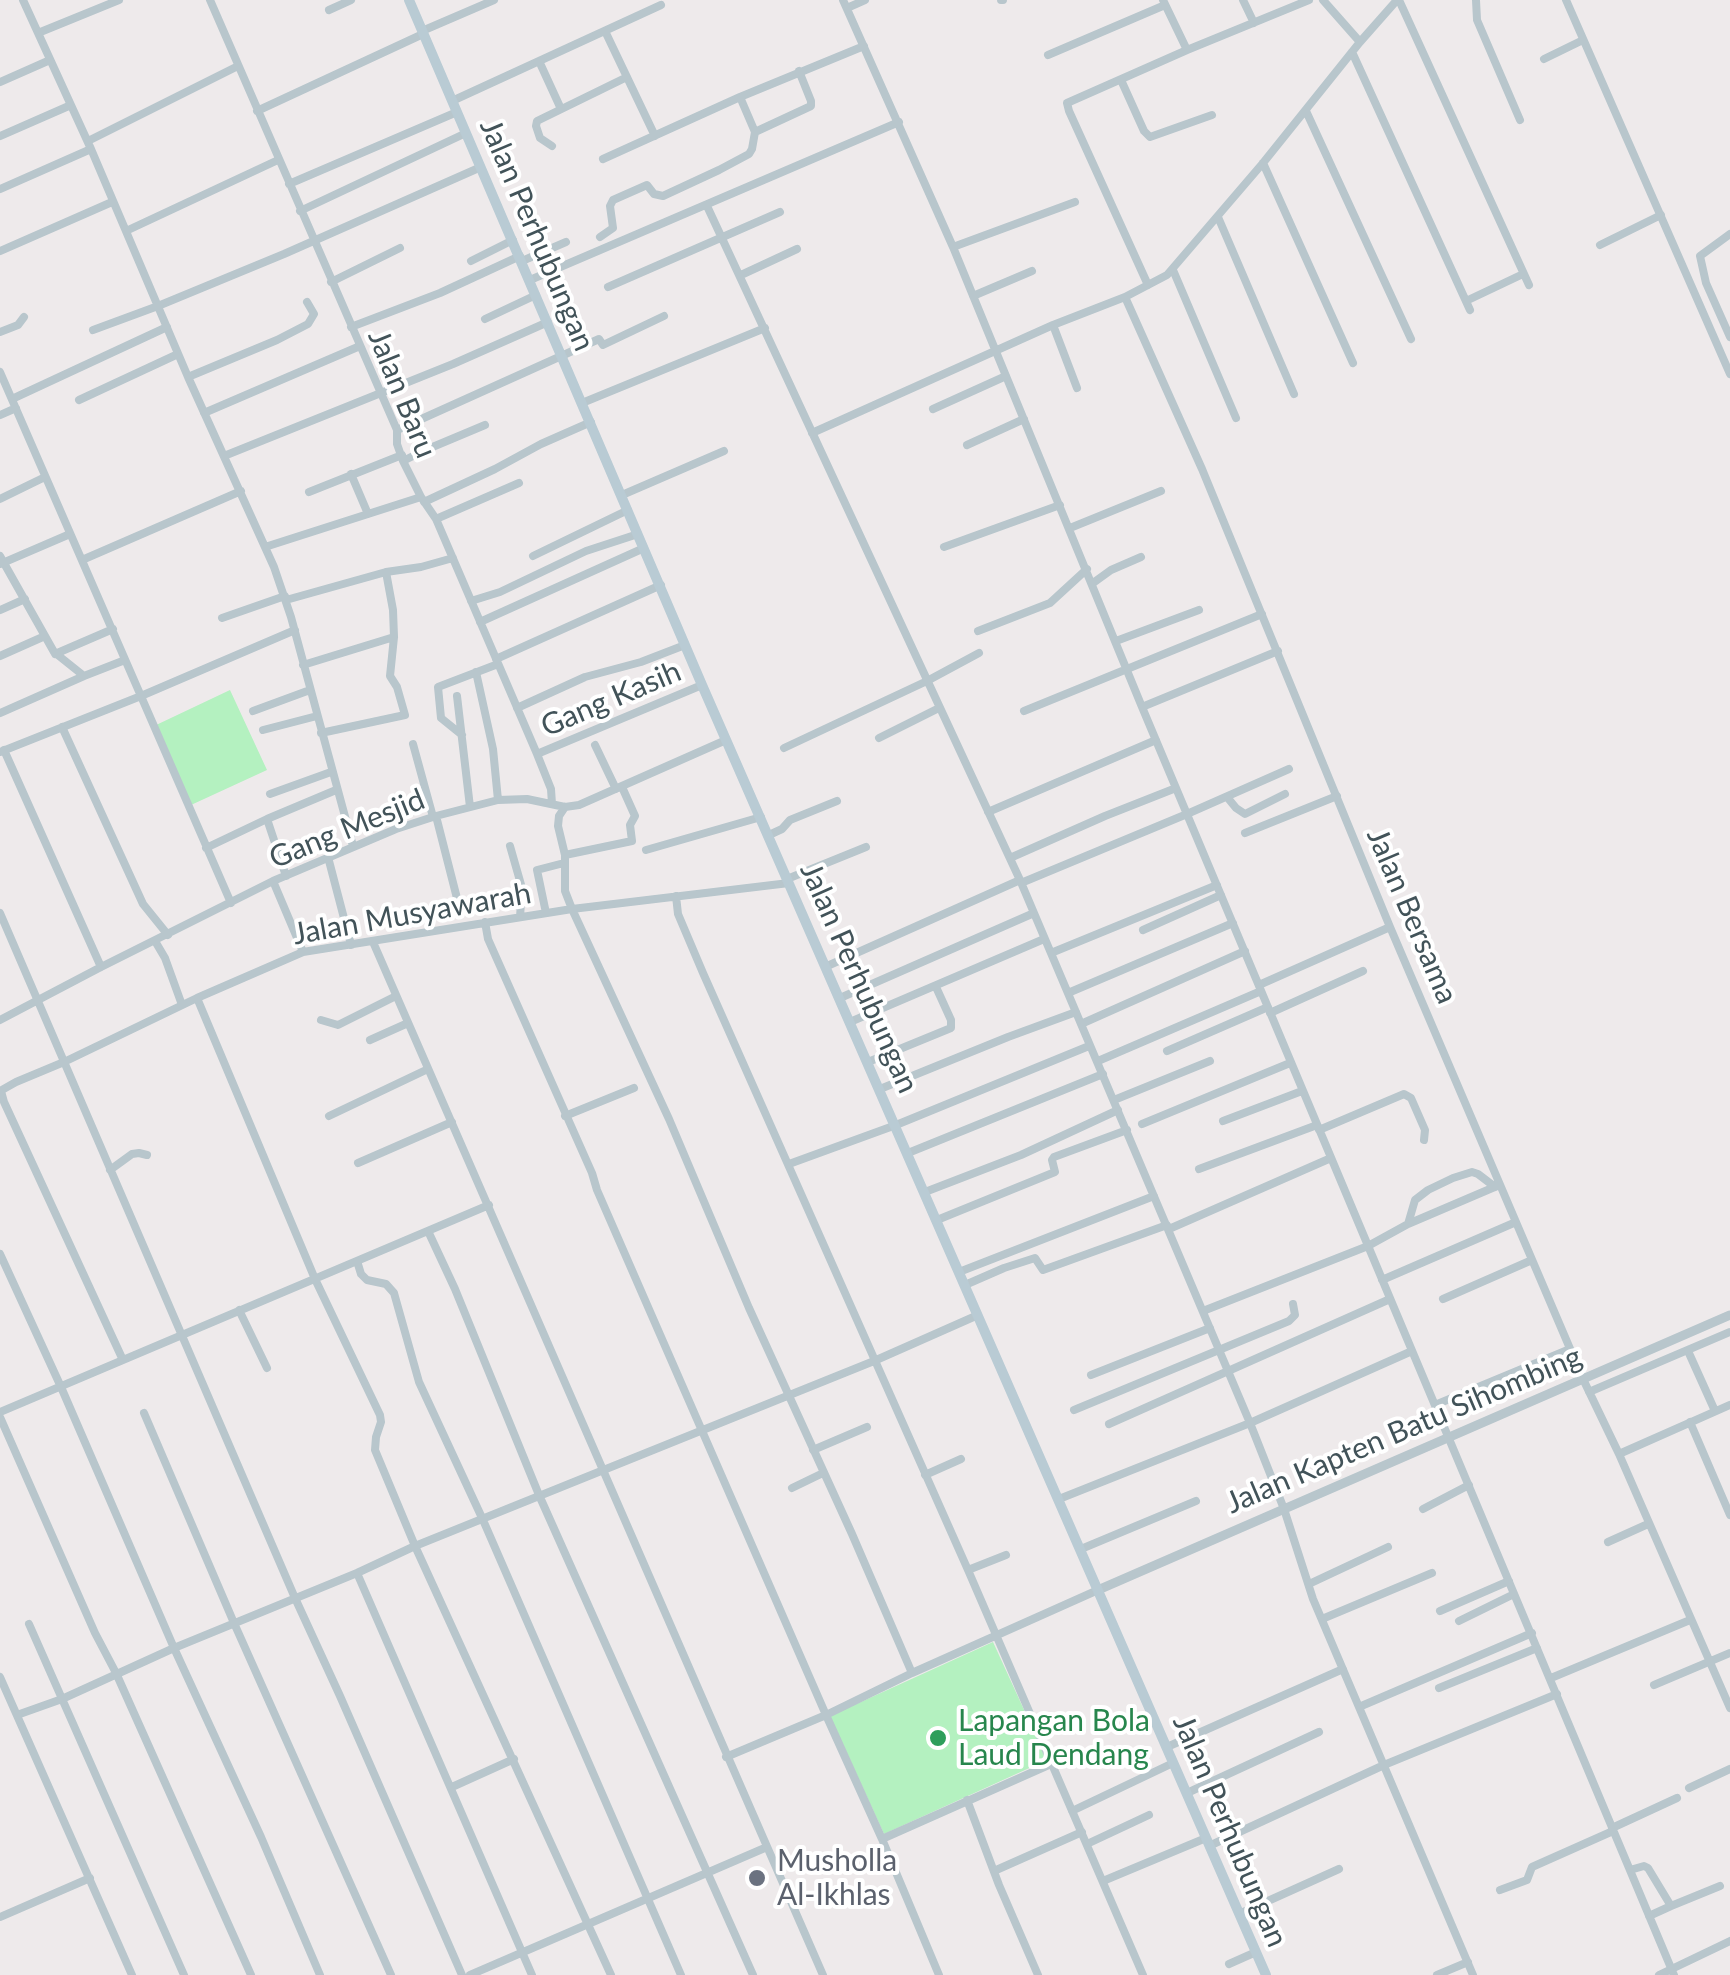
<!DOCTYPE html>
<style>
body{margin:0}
canvas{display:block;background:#eeeaeb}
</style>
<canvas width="1730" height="1975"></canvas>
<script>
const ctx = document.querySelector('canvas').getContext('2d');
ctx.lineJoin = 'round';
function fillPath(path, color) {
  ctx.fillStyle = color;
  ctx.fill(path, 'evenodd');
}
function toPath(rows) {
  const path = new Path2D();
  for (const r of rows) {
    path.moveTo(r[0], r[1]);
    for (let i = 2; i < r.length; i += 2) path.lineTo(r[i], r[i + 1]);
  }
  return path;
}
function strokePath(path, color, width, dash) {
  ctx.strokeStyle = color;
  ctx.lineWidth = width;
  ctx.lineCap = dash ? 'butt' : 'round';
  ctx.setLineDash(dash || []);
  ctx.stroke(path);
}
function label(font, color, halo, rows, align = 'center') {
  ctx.font = font + ' Lato,sans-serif';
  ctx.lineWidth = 8;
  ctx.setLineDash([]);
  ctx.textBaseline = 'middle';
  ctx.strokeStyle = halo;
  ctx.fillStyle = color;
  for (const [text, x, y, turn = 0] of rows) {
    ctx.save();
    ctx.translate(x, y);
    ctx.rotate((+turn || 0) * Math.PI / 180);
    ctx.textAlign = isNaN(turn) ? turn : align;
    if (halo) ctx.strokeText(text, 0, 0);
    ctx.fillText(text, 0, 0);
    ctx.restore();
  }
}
const green = toPath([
 [230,690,267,770,191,805,154,726],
 [993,1642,1047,1760,884,1834,830,1716]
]);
const minor = toPath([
 [23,0,91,149,188,377,274,567,291,617,353,846],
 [210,0,397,430,397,444,403,461,421,497,436,519,537,754,551,789,552,804],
 [843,0,953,247,1142,707,1674,1975],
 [1001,0,1003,0],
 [1163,0,1187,50],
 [1243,0,1254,23],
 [1323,0,1360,42],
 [1399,0,1529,285],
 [1476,0,1477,20,1520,120],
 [1566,0,1730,374],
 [847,8,865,0],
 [329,10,351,0],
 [422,31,494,0],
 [605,31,655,136],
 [38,33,119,0],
 [1352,52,1470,310],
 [1048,55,1165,5],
 [1544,59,1583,40],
 [539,61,561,109],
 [1121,80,1144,131,1150,137,1212,115],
 [0,82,50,60],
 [740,97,864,46],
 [452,101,661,5],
 [257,111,423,34],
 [1306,111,1411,339],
 [755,132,811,106,811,101,799,71],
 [0,136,71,105],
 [88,141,238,66],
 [552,146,540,138,536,126,537,121,627,77],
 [1263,163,1353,363],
 [289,184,457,112],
 [0,189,91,149],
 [707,206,1020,880,1250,1423,1284,1509,1313,1599,1473,1975],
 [300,211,466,133],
 [1218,217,1294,394],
 [126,231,278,160],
 [1730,234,1700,256,1706,283,1730,337],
 [600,237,613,228,610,206,613,200,647,185,654,194,663,196,719,170,749,154,752,149,755,132,740,97,603,159],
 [1600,245,1661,215],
 [953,247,1075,202],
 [0,251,112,202],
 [471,261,513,240],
 [522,261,566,242],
 [1173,270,1236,418],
 [741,275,797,249],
 [530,280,899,122],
 [331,282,400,248],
 [1148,285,1069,111,1067,103,1187,50,1309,0],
 [608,287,780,212],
 [973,296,1032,271],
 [1125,297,1202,469,1390,927,1583,1379,1619,1454,1730,1708],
 [1466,301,1523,274],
 [485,319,536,295],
 [1053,325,1077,388],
 [351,327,440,293,520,256],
 [93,330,158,306,284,254,481,167],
 [0,332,18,325,24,317],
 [0,372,231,903],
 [188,377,277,340,308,324,314,314,307,302],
 [12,399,167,327],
 [79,400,178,354],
 [582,403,765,328],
 [933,409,1006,376],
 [204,413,360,346],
 [0,415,16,408],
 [397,430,599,339,603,345,664,316],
 [812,433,1053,325,1125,297,1167,275,1263,163,1360,42,1397,0],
 [967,445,1024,419],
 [224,456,453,364,548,322],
 [403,461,423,451,485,425],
 [351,474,368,514],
 [309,492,402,455],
 [622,495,724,451],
 [0,499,45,477],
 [424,502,495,469,541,444,591,422],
 [436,519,519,483],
 [1070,528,1161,491],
 [265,547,421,497],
 [944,547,1060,505],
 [0,556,54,652,84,676],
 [533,556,628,510],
 [82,560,241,491],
 [0,564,70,534],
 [1093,583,1111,570,1141,557],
 [286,600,386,572,421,567,453,558],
 [471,601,500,592,586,551,638,534],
 [0,610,25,599],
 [222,618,285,596],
 [480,622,644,548],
 [978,631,1050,603,1087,569],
 [1116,641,1199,610],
 [55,654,113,629],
 [0,656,45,636],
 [496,659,661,585],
 [303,665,394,637],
 [476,672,493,749,498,800],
 [457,696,470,807],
 [1142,707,1278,651],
 [517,708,585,677,641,662,685,645],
 [253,711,310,690],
 [1024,711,1262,614],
 [0,713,84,676,125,660],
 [62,727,143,904,168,935],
 [263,730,317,716],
 [321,733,405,715,397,687,390,676,394,637,393,610,386,572],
 [462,735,441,718,438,687,498,664],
 [879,738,939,708],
 [413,744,433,817],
 [595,745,616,789],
 [784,748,927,681,979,653],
 [4,750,101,967],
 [0,752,141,696,295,630],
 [537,754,702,685],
 [270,794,331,772],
 [1227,797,1236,808,1245,814,1285,794],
 [565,807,559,816,558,826,565,855,565,891,572,909,669,1119,749,1308,852,1534,912,1673],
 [988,812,1156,740],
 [436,816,460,910],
 [267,819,286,876],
 [1245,833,1337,796],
 [769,835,782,829,790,820,837,801],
 [510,846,522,888,520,917],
 [206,848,267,819,336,790],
 [646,850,761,817],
 [565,855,632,841,630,825,635,816,622,787],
 [328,857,351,945],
 [1010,858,1105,816,1176,788],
 [787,879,866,847],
 [273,881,303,952],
 [1021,883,1187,814,1289,769],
 [676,896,678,914,703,973,968,1570,1143,1975],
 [0,913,295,1598,340,1696,462,1975],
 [546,913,537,870,564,863],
 [485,922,488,939,592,1173,597,1190,826,1715,726,1757],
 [1143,930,1221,895],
 [155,941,165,958,182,1005],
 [373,942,823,1975],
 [1051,953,1217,885],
 [825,967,1020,880],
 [1259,985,1390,927],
 [1068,993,1233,923],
 [197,998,315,1279,380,1415,381,1422,376,1437,375,1450,415,1546,611,1975],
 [840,998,1034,913],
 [1270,1013,1363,971],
 [0,1020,101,967,273,881,396,829,436,816,498,800,527,799,565,807,579,805,726,740],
 [321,1020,338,1025,396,996],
 [850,1022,1044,939],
 [1081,1024,1245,951],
 [370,1040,408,1023],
 [1167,1051,1268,1007],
 [1098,1061,1261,991],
 [868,1062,951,1028,951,1020,936,987],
 [880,1089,1008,1037,1076,1012],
 [0,1091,16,1082,64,1062,197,998,303,952,572,909,789,883],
 [1,1091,4,1102,122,1358],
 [1114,1100,1210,1061],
 [329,1116,428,1069],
 [565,1116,634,1088],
 [1223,1121,1302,1091],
 [1142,1124,1290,1063],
 [1319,1130,1404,1094,1411,1098,1425,1130,1424,1140],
 [908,1153,1103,1074],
 [358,1163,452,1122],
 [789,1164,896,1125,1089,1046],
 [1199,1169,1317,1125],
 [110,1170,132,1154,139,1153,147,1155],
 [925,1192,1021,1155,1118,1110],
 [937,1220,1055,1172,1052,1160,1054,1157,1127,1130],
 [1408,1224,1497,1186],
 [1169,1229,1331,1158],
 [428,1231,455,1289,539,1495,753,1975],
 [0,1254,61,1387,174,1648,261,1837,320,1975],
 [357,1261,361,1274,367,1280,386,1284,394,1293,419,1382,483,1520,681,1975],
 [959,1272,1154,1196],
 [1382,1280,1516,1222],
 [965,1285,1004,1268,1035,1258,1043,1270,1167,1225],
 [1443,1299,1532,1260],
 [239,1310,267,1368],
 [1203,1311,1368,1246,1408,1224,1415,1200,1428,1190,1453,1178,1472,1172,1478,1174,1495,1187],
 [1688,1351,1715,1411],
 [1091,1375,1210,1328],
 [1589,1392,1730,1332],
 [1435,1405,1570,1349],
 [1074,1410,1289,1321,1295,1315,1293,1304],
 [0,1412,489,1205],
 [144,1413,234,1623,391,1975],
 [0,1417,95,1633,116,1673,251,1975],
 [1690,1422,1730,1515],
 [1109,1424,1390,1299],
 [813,1450,867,1427],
 [1619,1454,1730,1405],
 [925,1475,961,1459],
 [792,1488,823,1473],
 [1059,1499,1250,1423,1412,1351],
 [1423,1509,1469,1485],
 [1608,1542,1648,1524],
 [1081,1549,1196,1501],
 [968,1570,1006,1555],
 [357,1573,532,1975],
 [1309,1584,1388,1547],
 [1440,1611,1509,1581],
 [1322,1619,1432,1573],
 [1459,1621,1514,1594],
 [29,1624,184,1975],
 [0,1677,132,1975],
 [1551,1678,1690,1620],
 [1654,1685,1730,1653],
 [1439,1688,1537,1648],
 [1359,1707,1532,1633],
 [17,1715,62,1699,174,1648,357,1573,415,1546,874,1361,978,1315],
 [1167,1747,1343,1669],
 [452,1787,514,1759],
 [1689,1788,1730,1769],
 [1187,1793,1319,1732],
 [967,1800,999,1885,1038,1975],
 [1072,1811,1173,1763],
 [1612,1828,1677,1798],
 [882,1839,1051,1764],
 [1087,1844,1149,1815],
 [1209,1846,1384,1765,1557,1694],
 [1630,1870,1644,1866,1648,1868,1671,1906,1649,1916],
 [994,1871,1082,1832],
 [1103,1881,1206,1838],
 [1500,1890,1527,1880,1532,1867,1613,1831],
 [1671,1906,1720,1886],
 [1239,1914,1339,1869],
 [0,1917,90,1878],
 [1229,1964,1256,1952],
 [470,1975,767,1847],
 [939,1975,882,1839,826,1715,912,1673,1098,1590],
 [1437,1975,1468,1962],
 [1659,1975,1730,1941]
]);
const tertiary = toPath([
 [1098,1590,1730,1315]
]);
const secondary = toPath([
 [409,0,702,685,1266,1975]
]);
const markers = [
 [938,1738,10,"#2e9e5b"],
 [757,1878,10,"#6b7280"]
];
const streetNames = [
 ["Jalan Perhubungan",537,235,67],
 ["Jalan Baru",402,394,68],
 ["Gang Kasih",611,699,-23],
 ["Gang Mesjid",347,829,-22],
 ["Jalan Musyawarah",412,914,-10],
 ["Jalan Bersama",1412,916,67],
 ["Jalan Perhubungan",859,978,66],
 ["Jalan Kapten Batu Sihombing",1404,1430,-23],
 ["Jalan Perhubungan",1230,1831,67]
];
const leisureNames = [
 ["Lapangan Bola",958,1721],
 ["Laud Dendang",958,1755]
];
const worshipNames = [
 ["Musholla",777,1861],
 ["Al-Ikhlas",777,1895]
];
fillPath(green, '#b4f1c0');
strokePath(minor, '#b8c6cc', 8);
strokePath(tertiary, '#b8c6cc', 9);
strokePath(secondary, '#b9cbd4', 10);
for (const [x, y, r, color] of markers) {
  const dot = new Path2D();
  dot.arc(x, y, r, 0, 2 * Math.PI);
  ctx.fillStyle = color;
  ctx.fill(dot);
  strokePath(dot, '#fff', 4);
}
label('30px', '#425359', '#fff', streetNames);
label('30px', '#27864d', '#fff', leisureNames, 'left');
label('30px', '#5b616d', '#fff', worshipNames, 'left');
</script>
